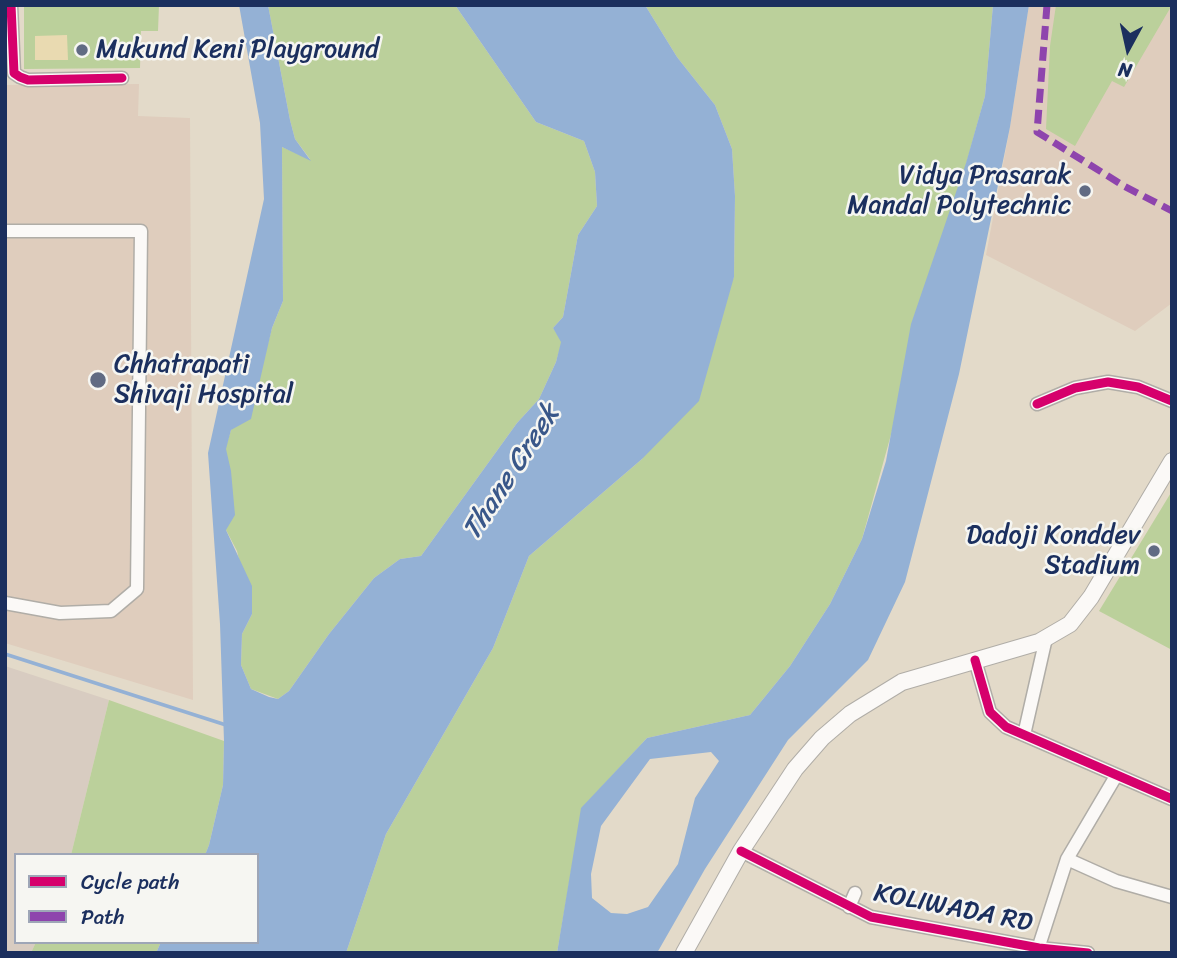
<!DOCTYPE html>
<style>
body{margin:0}
#map{position:relative;width:1177px;height:958px;overflow:hidden;background:#e3dac9;font-family:Sriracha,sans-serif}
canvas{display:block}
.frame{position:absolute;inset:0;border:7px solid #1b2f5e;pointer-events:none}
.legend{position:absolute;left:14px;top:853px;width:245px;height:91px;box-sizing:border-box;background:#f6f6f2;border:2px solid #9ea6b7;margin:0;padding:9px 12px;list-style:none;font-size:21px;color:#1b2f5e}
.legend li{display:flex;align-items:center;gap:14px;height:35px}
.legend b{width:35px;border:2px solid #9ea6b7}
.north{position:absolute;left:1093px;top:14px;width:70px;height:70px;-webkit-text-stroke:5px #f6f6f2;paint-order:stroke;rotate:188deg;font-size:19px;font-weight:700;line-height:28px;text-align:center;color:#1b2f5e}
.north::after{content:'';display:block;margin:auto;width:24px;height:32px;background:#1b2f5e;clip-path:polygon(50% 0,100% 100%,50% 72%,0 100%)}
</style>
<div id="map">
<canvas width="1177" height="958"></canvas>
<div class="frame"></div>
<ul class="legend">
<li><b style="height:9px;background:#d6006c"></b>Cycle path</li>
<li><b style="height:9px;background:#8e44ad"></b>Path</li>
</ul>
<div class="north">N</div>
</div>
<script>
const ctx = document.querySelector('canvas').getContext('2d');
ctx.lineJoin = 'round';
function fillPath(path, color) {
  ctx.fillStyle = color;
  ctx.fill(path, 'evenodd');
}
function toPath(rows) {
  const path = new Path2D();
  for (const r of rows) {
    path.moveTo(r[0], r[1]);
    for (let i = 2; i < r.length; i += 2) path.lineTo(r[i], r[i + 1]);
  }
  return path;
}
function strokePath(path, color, width, dash) {
  ctx.strokeStyle = color;
  ctx.lineWidth = width;
  ctx.lineCap = dash ? 'butt' : 'round';
  ctx.setLineDash(dash || []);
  ctx.stroke(path);
}
function label(font, color, halo, rows, align = 'center') {
  ctx.font = font + ' Sriracha,sans-serif';
  ctx.lineWidth = 5;
  ctx.setLineDash([]);
  ctx.textBaseline = 'middle';
  ctx.strokeStyle = halo;
  ctx.fillStyle = color;
  for (const [text, x, y, turn = 0] of rows) {
    ctx.save();
    ctx.translate(x, y);
    ctx.rotate((+turn || 0) * Math.PI / 180);
    ctx.textAlign = isNaN(turn) ? turn : align;
    if (halo) ctx.strokeText(text, 0, 0);
    ctx.fillText(text, 0, 0);
    ctx.restore();
  }
}
const built = toPath([
 [1029,5,1172,5,1172,303,1135,331,986,255,1010,127],
 [139,84,138,116,190,118,193,700,5,643,5,85]
]);
const industrial = toPath([
 [5,666,109,700,71,855,16,855,16,942,36,942,31,953,5,953]
]);
const green = toPath([
 [24,5,159,5,158,31,141,31,140,68,24,69],
 [268,5,455,5,536,122,584,141,595,172,597,206,578,235,563,317,553,328,562,341,556,362,539,399,517,423,421,556,400,559,374,578,329,634,289,691,278,699,251,689,241,665,242,634,252,614,237,551,226,530,225,449,231,430,262,366,272,328,283,301,282,147,310,159,295,139,290,120],
 [645,5,993,5,985,96,862,539,830,604,790,666,750,715,647,738,582,808,557,953,346,953,386,834,493,648,529,556,642,459,734,277,735,196,732,149,715,105,677,57],
 [1056,5,1172,5,1124,87,1112,81,1075,146,1046,129,1050,46],
 [1172,491,1172,650,1099,611],
 [109,700,224,741,223,785,209,845,205,855,71,855],
 [36,942,161,942,156,953,31,953]
]);
const sand = toPath([
 [67,35,68,60,35,60,35,36]
]);
const water = toPath([
 [239,5,268,5,290,120,295,139,311,161,282,147,283,301,272,328,251,419,231,430,226,449,231,471,235,515,226,530,252,586,252,614,242,634,241,665,251,689,269,697,278,699,289,691,329,634,374,578,400,559,421,556,517,423,539,399,556,362,561,342,553,328,563,317,578,235,597,206,595,172,584,141,536,122,455,5,645,5,677,57,715,105,732,149,735,196,734,277,699,401,642,459,529,556,493,648,386,834,346,953,156,953,161,942,257,942,257,855,205,855,209,845,223,785,224,741,220,624,208,453,264,199,260,123],
 [993,5,1029,5,1010,127,959,374,905,582,868,660,788,740,705,869,657,953,557,953,581,808,647,738,750,715,790,666,830,604,862,539,886,461,911,324,966,163,985,96],
 [711,752,719,761,695,798,678,864,648,907,627,914,611,913,592,898,591,874,601,826,650,759]
]);
const stream = toPath([
 [5,654,226,725]
]);
const minor = toPath([
 [11,5,14,73,20,77,28,80,122,78],
 [5,231,141,231,137,589,111,611,60,613,5,603],
 [1037,404,1075,388,1108,382,1138,387,1172,401],
 [975,660,990,712,1006,727,1172,799],
 [1024,735,1046,638],
 [741,851,871,917,1039,948,1088,953],
 [1067,859,1116,881,1172,897],
 [849,907,855,893],
 [1037,952,1067,859,1116,776]
]);
const major = toPath([
 [684,953,741,851,795,769,822,738,850,714,902,682,1039,642,1070,624,1091,597,1172,461]
]);
const quiet = toPath([
 [1047,5,1037,132,1124,186,1172,211]
]);
const cycleway = toPath([
 [11,5,14,73,20,77,28,80,122,78],
 [1037,404,1075,388,1108,382,1138,387,1172,401],
 [975,660,990,712,1006,727,1172,799],
 [741,851,871,917,1039,948,1088,953]
]);
const markers = [
 [82,50,7,"#616b83"],
 [1085,191,7,"#616b83"],
 [98,380,9,"#616b83"],
 [1154,551,7,"#616b83"]
];
const poiNames = [
 ["Mukund Keni Playground",96,50],
 ["Vidya Prasarak",1071,176,"right"],
 ["Mandal Polytechnic",1071,206,"right"],
 ["Chhatrapati",114,365],
 ["Shivaji Hospital",114,395],
 ["Dadoji Konddev",1140,536,"right"],
 ["Stadium",1140,566,"right"]
];
const streetNames = [
 ["KOLIWADA RD",953,909,11]
];
const waterNames = [
 ["Thane Creek",512,473,-57]
];
fillPath(built, '#dfcdbd');
fillPath(industrial, '#d8ccc1');
fillPath(green, '#bbd09b');
fillPath(sand, '#e9dab1');
fillPath(water, '#94b1d5');
strokePath(stream, '#94b1d5', 3.5);
strokePath(minor, '#b0ada7', 15);
strokePath(major, '#b0ada7', 18);
strokePath(minor, '#fbf9f7', 12);
strokePath(major, '#fbf9f7', 16);
strokePath(quiet, '#8e44ad', 7, [14, 7]);
strokePath(cycleway, '#d6006c', 9);
for (const [x, y, r, color] of markers) {
  const dot = new Path2D();
  dot.arc(x, y, r, 0, 2 * Math.PI);
  ctx.fillStyle = color;
  ctx.fill(dot);
  strokePath(dot, '#f6f6f2', 2.5);
}
label('26px', '#1b2f5e', '#f6f6f2', poiNames, 'left');
label('26px', '#1b2f5e', '#f6f6f2', streetNames);
label('italic 28px', '#395789', '#f6f6f2', waterNames);
</script>
